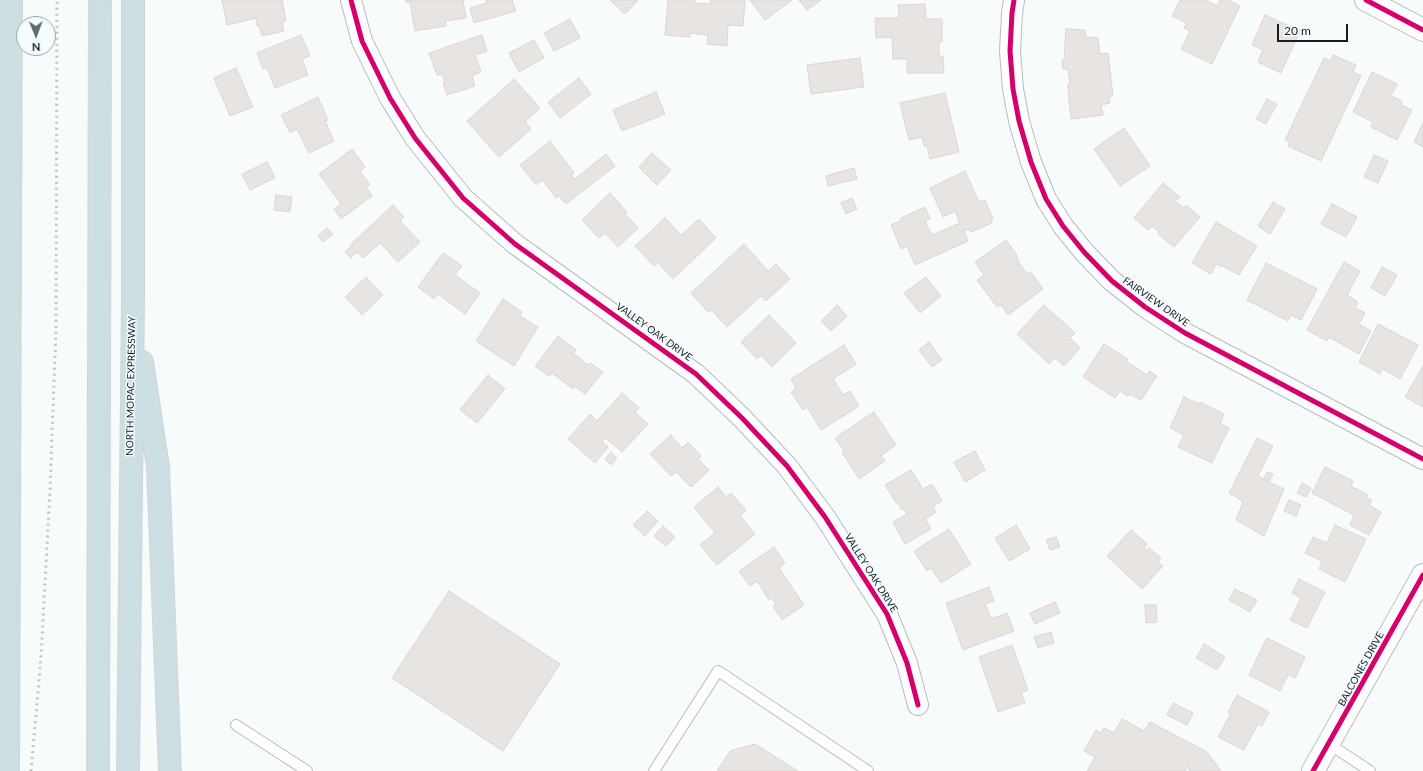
<!DOCTYPE html>
<style>
body{margin:0}
#map{position:relative;width:1423px;height:771px;overflow:hidden;background:#f7fbfb;font-family:Lato,sans-serif}
canvas{display:block}
.north{position:absolute;left:16px;top:16px;width:40px;height:40px;box-sizing:border-box;background:#f5fcfd;border:1px solid #9aa3a5;border-radius:50%;rotate:179deg;font-size:11px;font-weight:700;line-height:16px;text-align:center;color:#121e21}
.north::after{content:'';display:block;margin:auto;width:14px;height:18px;background:#626b6d;clip-path:polygon(50% 0,100% 100%,50% 72%,0 100%)}
.scale{position:absolute;left:1277px;top:24px;width:71px;height:18px;box-sizing:border-box;border:2px solid #121e21;border-top:0;padding-left:5px;font-size:12px;line-height:14px;white-space:nowrap;color:#121e21;-webkit-text-stroke:3px #f5fcfd;paint-order:stroke}
</style>
<div id="map">
<canvas width="1423" height="771"></canvas>
<div class="north">N</div>
<div class="scale">20 m</div>
</div>
<script>
const ctx = document.querySelector('canvas').getContext('2d');
ctx.lineJoin = 'round';
function fillPath(path, color) {
  ctx.fillStyle = color;
  ctx.fill(path, 'evenodd');
}
function toPath(rows) {
  const path = new Path2D();
  for (const r of rows) {
    path.moveTo(r[0], r[1]);
    for (let i = 2; i < r.length; i += 2) path.lineTo(r[i], r[i + 1]);
  }
  return path;
}
function strokePath(path, color, width, dash) {
  ctx.strokeStyle = color;
  ctx.lineWidth = width;
  ctx.lineCap = dash ? 'butt' : 'round';
  ctx.setLineDash(dash || []);
  ctx.stroke(path);
}
function label(font, color, halo, rows, align = 'center') {
  ctx.font = font + ' Lato,sans-serif';
  ctx.lineWidth = 3;
  ctx.setLineDash([]);
  ctx.textBaseline = 'middle';
  ctx.strokeStyle = halo;
  ctx.fillStyle = color;
  for (const [text, x, y, turn = 0] of rows) {
    ctx.save();
    ctx.translate(x, y);
    ctx.rotate((+turn || 0) * Math.PI / 180);
    ctx.textAlign = isNaN(turn) ? turn : align;
    if (halo) ctx.strokeText(text, 0, 0);
    ctx.fillText(text, 0, 0);
    ctx.restore();
  }
}
const building = toPath([
 [222,0,282,0,286,21,282,22,284,31,262,36,259,25,257,26,256,18,227,25,222,0],
 [406,0,463,0,466,18,445,21,446,26,415,31,410,2,406,2,406,0],
 [486,0,512,0,516,11,474,23,470,8,487,3,486,0],
 [610,0,638,0,625,14,610,0],
 [668,0,695,0,694,3,711,4,711,0,745,0,743,26,728,25,727,46,707,44,708,35,690,33,690,37,665,35,668,0],
 [750,0,792,0,765,20,750,0],
 [799,0,821,0,807,10,799,0],
 [1180,0,1206,0,1217,6,1220,0,1228,0,1240,6,1212,64,1181,49,1190,31,1184,28,1187,23,1172,16,1180,0],
 [925,4,926,19,942,19,942,42,939,42,939,56,943,56,944,73,907,73,907,59,893,59,892,37,876,38,875,18,899,18,898,5,925,4],
 [1265,15,1300,31,1281,73,1258,62,1263,50,1252,45,1265,15],
 [570,19,580,38,554,51,544,33,570,19],
 [1066,29,1085,30,1086,37,1098,38,1100,54,1108,53,1113,96,1109,97,1110,103,1101,105,1103,115,1071,119,1068,89,1068,84,1070,84,1068,69,1063,69,1062,60,1064,60,1066,29],
 [301,35,310,56,302,59,308,75,275,88,267,68,263,69,257,53,301,35],
 [482,35,487,51,475,55,481,72,472,76,475,86,447,95,443,83,445,82,442,74,437,75,429,53,482,35],
 [534,40,544,58,519,72,509,53,534,40],
 [1333,55,1356,65,1353,72,1361,76,1321,161,1288,146,1290,142,1285,140,1324,58,1330,61,1333,55],
 [860,58,864,87,811,94,807,65,860,58],
 [236,68,253,107,230,116,214,78,236,68],
 [1372,72,1397,84,1391,96,1402,101,1401,105,1412,110,1397,140,1371,127,1373,122,1353,112,1372,72],
 [579,78,591,94,560,118,548,102,579,78],
 [514,79,540,108,525,122,531,129,499,157,467,121,514,79],
 [656,92,665,114,622,131,613,110,656,92],
 [945,93,959,152,930,159,927,146,924,146,922,137,909,140,900,103,945,93],
 [318,97,328,120,325,121,334,141,309,153,297,129,290,133,281,115,318,97],
 [1267,99,1277,104,1266,124,1256,119,1267,99],
 [1423,123,1423,147,1414,142,1423,123],
 [1124,128,1150,166,1120,186,1094,149,1124,128],
 [550,141,574,173,571,175,575,179,606,154,615,166,566,204,559,196,556,198,542,180,536,185,520,165,550,141],
 [352,149,365,167,360,171,370,185,366,187,372,196,341,219,334,209,341,204,319,174,352,149],
 [652,153,671,170,657,185,639,167,652,153],
 [1374,155,1388,161,1378,183,1364,177,1374,155],
 [267,162,275,178,250,190,242,174,267,162],
 [854,168,857,179,828,186,826,176,854,168],
 [965,171,979,202,985,200,993,219,991,220,992,223,971,232,969,229,964,231,968,241,915,265,907,246,901,249,891,225,902,220,901,218,925,207,930,219,925,221,932,235,960,223,955,211,943,217,930,188,965,171],
 [1163,183,1180,197,1175,201,1184,208,1186,205,1200,217,1174,247,1158,234,1159,232,1152,226,1148,230,1134,218,1163,183],
 [610,193,627,212,625,214,638,228,618,247,605,233,599,238,582,220,610,193],
 [276,195,292,197,290,212,274,210,276,195],
 [852,198,857,209,846,214,841,203,852,198],
 [1273,202,1285,209,1270,234,1258,226,1273,202],
 [1332,204,1357,217,1346,237,1321,224,1332,204],
 [393,205,404,217,400,221,420,242,398,262,380,243,363,258,357,252,351,258,345,252,351,246,350,245,393,205],
 [665,218,681,235,699,219,716,238,673,279,658,263,654,266,635,246,665,218],
 [1216,222,1257,246,1239,275,1221,265,1221,267,1216,264,1211,274,1192,263,1216,222],
 [327,228,333,234,323,242,318,236,327,228],
 [1006,240,1017,255,1016,256,1019,260,1018,261,1027,274,1031,272,1043,289,1008,315,1001,305,997,307,977,280,984,275,975,262,1006,240],
 [744,244,768,271,776,264,790,279,766,301,761,296,727,327,711,310,708,312,691,293,744,244],
 [443,253,462,266,455,275,480,293,465,314,438,294,434,299,418,287,443,253],
 [1344,262,1360,271,1347,295,1358,302,1355,308,1365,313,1359,324,1371,331,1359,354,1329,337,1327,341,1307,330,1344,262],
 [1266,263,1317,289,1301,320,1291,315,1288,321,1247,300,1266,263],
 [1382,267,1397,275,1385,296,1371,288,1382,267],
 [366,277,383,295,362,315,345,297,366,277],
 [926,277,941,296,920,313,904,293,926,277],
 [503,299,522,312,520,316,538,327,514,366,476,341,503,299],
 [837,305,847,316,831,331,821,321,837,305],
 [1044,305,1075,333,1070,338,1080,348,1064,366,1055,358,1049,364,1017,334,1044,305],
 [769,315,796,343,772,367,761,355,757,359,741,342,769,315],
 [1378,324,1418,345,1400,379,1383,369,1380,374,1359,362,1378,324],
 [558,336,576,350,573,353,588,365,590,363,603,372,585,394,575,386,573,389,552,373,549,376,535,366,558,336],
 [929,342,942,360,932,367,919,350,929,342],
 [1104,344,1128,359,1127,362,1147,375,1149,371,1157,376,1141,400,1130,394,1128,396,1120,391,1115,398,1083,377,1104,344],
 [844,345,856,364,833,379,843,395,850,391,859,406,821,430,807,407,803,410,791,392,796,388,791,379,844,345],
 [1423,366,1423,407,1405,397,1423,366],
 [488,375,505,389,477,423,460,410,488,375],
 [622,393,639,408,635,412,648,424,622,452,605,438,602,442,608,447,595,463,568,439,590,414,597,421,622,393],
 [1184,397,1199,404,1200,402,1224,414,1220,423,1229,428,1212,463,1178,447,1184,435,1170,428,1184,397],
 [874,412,896,445,881,456,885,461,859,479,842,452,844,451,835,438,874,412],
 [671,435,682,448,688,442,701,456,698,459,709,470,691,487,676,472,671,476,650,454,671,435],
 [1257,438,1273,446,1258,476,1264,479,1267,472,1273,474,1269,482,1284,489,1264,536,1236,520,1243,502,1241,501,1241,500,1229,493,1257,438],
 [975,451,985,470,965,482,954,462,975,451],
 [611,452,617,458,611,465,605,459,611,452],
 [1325,467,1353,481,1351,486,1368,495,1366,498,1372,500,1369,505,1381,512,1369,535,1350,525,1354,515,1312,493,1325,467],
 [911,470,923,489,932,484,942,501,933,506,936,512,925,519,931,529,905,544,893,522,907,514,904,509,902,510,898,503,897,504,885,485,911,470],
 [1302,483,1311,488,1306,497,1297,493,1302,483],
 [718,487,726,497,731,493,746,510,740,516,755,534,717,565,700,545,715,533,694,507,718,487],
 [1289,500,1301,505,1296,516,1284,511,1289,500],
 [647,511,658,521,645,536,633,525,647,511],
 [1016,525,1030,549,1009,561,995,538,1016,525],
 [1335,525,1366,539,1345,582,1319,569,1322,561,1305,553,1313,537,1327,543,1335,525],
 [663,526,675,537,666,546,654,536,663,526],
 [949,529,971,564,941,583,931,568,927,571,914,551,949,529],
 [1131,530,1147,544,1144,548,1146,551,1149,548,1161,558,1158,562,1163,566,1142,589,1107,556,1131,530],
 [1056,537,1060,547,1050,550,1046,540,1056,537],
 [774,547,785,563,779,568,804,605,782,620,773,606,776,604,772,598,769,600,757,581,750,586,739,571,774,547],
 [1299,579,1325,592,1307,628,1290,620,1301,598,1292,593,1299,579],
 [989,587,994,601,985,604,991,619,1007,613,1014,631,963,650,946,603,989,587],
 [1235,589,1257,600,1250,612,1229,600,1235,589],
 [449,591,560,664,503,751,392,678,449,591],
 [1055,602,1060,613,1035,624,1030,613,1055,602],
 [1145,605,1156,605,1157,622,1146,623,1145,605],
 [1051,632,1054,643,1038,648,1034,637,1051,632],
 [1267,638,1305,657,1295,678,1288,675,1280,691,1249,675,1267,638],
 [1204,644,1225,657,1217,670,1196,658,1204,644],
 [1012,645,1028,690,1021,693,1025,703,998,712,979,657,1012,645],
 [1237,695,1269,712,1262,726,1258,724,1244,750,1218,737,1231,713,1228,712,1237,695],
 [1173,703,1193,713,1187,725,1167,715,1173,703],
 [1122,719,1144,731,1150,722,1207,752,1221,771,1190,771,1187,767,1185,771,1087,771,1095,757,1084,751,1096,730,1101,733,1104,728,1114,733,1122,719],
 [755,744,798,771,717,771,730,751,755,744]
]);
const service = toPath([
 [236,725,307,771],
 [1329,744,1370,771],
 [654,771,718,671,868,771]
]);
const minor = toPath([
 [351,0,362,41,390,98,415,138,463,198,515,244,696,374,742,418,787,466,825,517,887,614,907,663,918,705],
 [1014,0,1012,13,1010,51,1013,89,1019,121,1031,162,1046,199,1063,226,1084,252,1112,281,1145,307,1185,333,1423,459]
]);
const tertiary = toPath([
 [1366,0,1423,30],
 [1313,771,1423,575]
]);
const motorway = toPath([
 [142,362,158,467,170,771],
 [8,771,11,0],
 [98,771,100,0],
 [128,771,133,298,133,0]
]);
const rail = toPath([
 [31,771,41,657,50,490,56,329,57,0]
]);
const cycleway = toPath([
 [351,0,362,41,390,98,415,138,463,198,515,244,696,374,742,418,787,466,825,517,887,614,907,663,918,705],
 [1014,0,1012,13,1010,51,1013,89,1019,121,1031,162,1046,199,1063,226,1084,252,1112,281,1145,307,1185,333,1423,459],
 [1366,0,1423,30],
 [1313,771,1423,575]
]);
const streetNames = [
 ["FAIRVIEW DRIVE",1156,302,35],
 ["VALLEY OAK DRIVE",654,332,36],
 ["NORTH MOPAC EXPRESSWAY",131,386,-89],
 ["VALLEY OAK DRIVE",871,573,58],
 ["BALCONES DRIVE",1361,669,-61]
];
fillPath(building, '#e7e4e2');
strokePath(building, '#d9d6d4', 1);
strokePath(service, '#b6bdbe', 12);
strokePath(minor, '#b6bdbe', 22);
strokePath(tertiary, '#b6bdbe', 24);
strokePath(motorway, '#d1d5d5', 24);
strokePath(service, '#fefefe', 10);
strokePath(minor, '#fefefe', 20);
strokePath(tertiary, '#fefefe', 22);
strokePath(motorway, '#cbdfe3', 22);
strokePath(rail, '#c2c5c5', 3, [2, 4]);
strokePath(cycleway, '#d6006c', 5);
label('10px', '#121e21', '#f5fcfd', streetNames);
</script>
